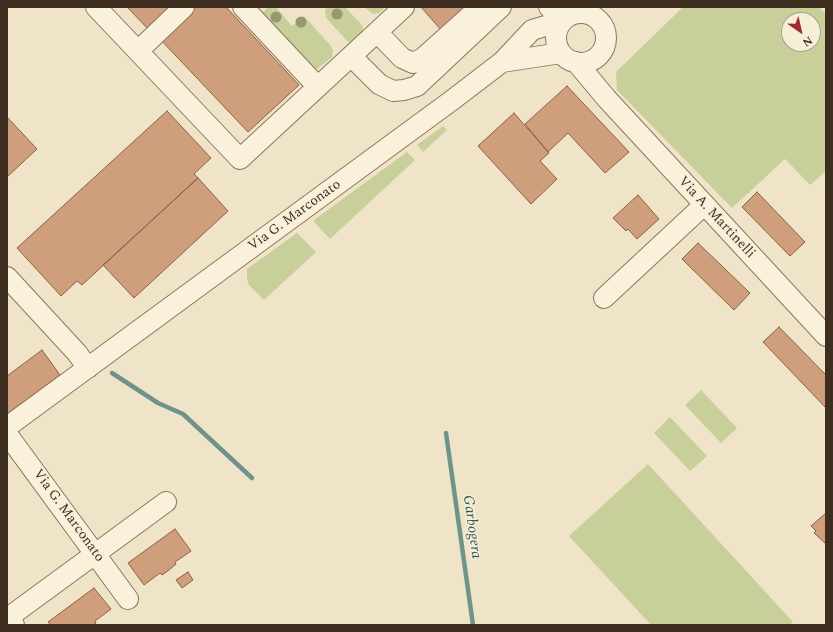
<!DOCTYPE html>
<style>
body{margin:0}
#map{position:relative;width:833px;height:632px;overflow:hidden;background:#f0e4c8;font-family:Spectral,serif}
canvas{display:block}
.frame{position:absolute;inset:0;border:8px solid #3d2e20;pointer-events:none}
.north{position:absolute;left:781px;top:12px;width:40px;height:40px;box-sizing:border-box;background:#f7eed8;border:1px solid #ada18e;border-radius:50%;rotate:146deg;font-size:11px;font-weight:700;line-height:16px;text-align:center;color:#3d2e20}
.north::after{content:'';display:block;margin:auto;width:14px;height:18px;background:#9e2a2b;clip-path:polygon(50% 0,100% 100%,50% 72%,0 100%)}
</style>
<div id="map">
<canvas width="833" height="632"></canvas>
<div class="frame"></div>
<div class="north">N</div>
</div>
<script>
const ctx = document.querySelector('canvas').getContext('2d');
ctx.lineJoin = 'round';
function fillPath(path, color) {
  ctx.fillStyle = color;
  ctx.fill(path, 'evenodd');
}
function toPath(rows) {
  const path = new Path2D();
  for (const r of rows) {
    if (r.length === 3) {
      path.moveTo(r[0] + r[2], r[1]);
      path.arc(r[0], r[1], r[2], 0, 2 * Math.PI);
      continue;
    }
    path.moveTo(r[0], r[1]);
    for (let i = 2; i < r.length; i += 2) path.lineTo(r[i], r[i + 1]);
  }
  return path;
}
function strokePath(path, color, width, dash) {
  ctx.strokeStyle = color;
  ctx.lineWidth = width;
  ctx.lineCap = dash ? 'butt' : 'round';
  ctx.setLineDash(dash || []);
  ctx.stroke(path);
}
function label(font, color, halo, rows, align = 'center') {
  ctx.font = font + ' Spectral,serif';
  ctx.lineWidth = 3;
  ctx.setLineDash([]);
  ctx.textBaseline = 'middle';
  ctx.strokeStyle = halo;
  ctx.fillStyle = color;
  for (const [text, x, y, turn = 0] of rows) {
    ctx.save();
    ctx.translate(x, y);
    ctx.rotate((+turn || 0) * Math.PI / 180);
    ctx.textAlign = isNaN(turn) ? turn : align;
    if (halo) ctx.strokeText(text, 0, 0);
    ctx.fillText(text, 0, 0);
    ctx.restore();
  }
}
const green = toPath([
 [268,7,276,7,292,26,304,16,331,46,333,51,332,57,316,70,262,13],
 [327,7,345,7,362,25,364,32,352,43,348,42,326,18,325,11],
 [364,7,386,7,379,13,373,14],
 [683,7,819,7,826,14,826,171,810,185,785,159,732,208,617,90,616,72],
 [789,20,813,20,813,44,789,44],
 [443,126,447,130,423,152,417,145],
 [407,152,415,160,330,239,314,222,314,220],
 [297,233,316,252,264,300,249,285,247,279,247,269],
 [701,390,737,428,721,443,685,405],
 [670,417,707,456,690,471,654,433],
 [648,464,793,622,790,625,651,625,569,536]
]);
const stream = toPath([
 [112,373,158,403,183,414,252,478],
 [446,433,473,625]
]);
const building = toPath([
 [127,7,176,7,150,31,127,7],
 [192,7,226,7,299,85,248,132,159,38,192,7],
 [421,7,466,7,442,31,421,7],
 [567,86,629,152,605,173,568,133,548,152,525,124,567,86],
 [167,111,211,158,194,174,198,178,82,285,77,281,61,296,17,248,167,111],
 [514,113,549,153,540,161,557,179,531,204,478,146,514,113],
 [7,117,37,149,7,177,7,117],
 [198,178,228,211,134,298,103,265,198,178],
 [757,192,805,242,790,256,742,207,757,192],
 [638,195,659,219,637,239,628,229,626,231,613,218,638,195],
 [698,243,750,293,734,310,682,259,698,243],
 [779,327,826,375,826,408,763,342,779,327],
 [42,350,60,375,7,414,7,376,42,350],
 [826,513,826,544,814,533,816,531,811,526,826,513],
 [175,529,191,551,175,562,176,564,169,570,162,575,160,573,144,585,128,563,175,529],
 [188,572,193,580,182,588,176,580,188,572],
 [94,588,111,609,95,621,96,623,93,625,51,625,48,622,94,588]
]);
const minor = toPath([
 [96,7,240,159,404,7],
 [243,7,317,86],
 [581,38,25],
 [377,32,402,58,413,63,423,58,480,7],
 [138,51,184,7],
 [351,56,379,84,393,91,404,90,417,86,501,7],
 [502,62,561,53],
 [576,62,607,99,826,336],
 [7,277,77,353,88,368],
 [604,298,704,205],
 [7,427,451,101,502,62,532,30,562,21,549,7],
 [7,434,128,599],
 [14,625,9,617,166,502]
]);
const trees = [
 [337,14],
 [276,17],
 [301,22]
];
const streetNames = [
 ["Via G. Marconato",295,216,-36],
 ["Via A. Martinelli",716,218,47],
 ["Via G. Marconato",68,516,54]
];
const waterNames = [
 ["Garbogera",471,527,82]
];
fillPath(green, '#c9cf9b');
strokePath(stream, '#6f938a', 4.5);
fillPath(building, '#cf9f7d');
strokePath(building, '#8d5f41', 1);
strokePath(minor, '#8d765c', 22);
strokePath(minor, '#faf1dc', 20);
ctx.fillStyle = '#96986f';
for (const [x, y] of trees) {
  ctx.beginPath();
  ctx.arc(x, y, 5.5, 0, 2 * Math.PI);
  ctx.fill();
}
label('14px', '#3d2e20', '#f7eed8', streetNames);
label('italic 15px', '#2f5d5a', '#f7eed8', waterNames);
</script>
